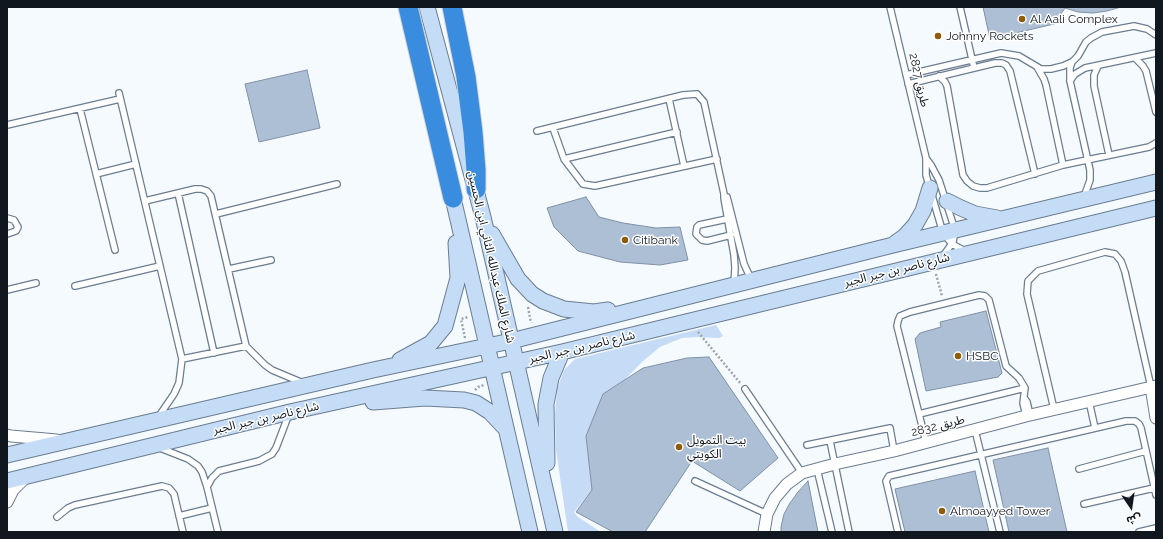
<!DOCTYPE html>
<meta charset="utf-8">
<style>
body{margin:0}
#map{position:relative;width:1163px;height:539px;overflow:hidden;background:#f5fafe;font-family:Raleway,"Noto Sans Arabic",sans-serif}
canvas{display:block}
.frame{position:absolute;inset:0;border:8px solid #10171f;pointer-events:none}
.north{position:absolute;left:1111px;top:487px;width:40px;height:40px;-webkit-text-stroke:3px #fff;paint-order:stroke;rotate:167deg;font-size:11px;font-weight:700;line-height:16px;text-align:center;color:#10171f}
.north::after{content:'';display:block;margin:auto;width:14px;height:18px;background:#10171f;clip-path:polygon(50% 0,100% 100%,50% 72%,0 100%)}
</style>
<div id="map">
<canvas width="1163" height="539"></canvas>
<div class="frame"></div>
<div class="north">ش</div>
</div>
<script>
const ctx = document.querySelector('canvas').getContext('2d');
ctx.lineJoin = 'round';
function fillPath(path, color) {
  ctx.fillStyle = color;
  ctx.fill(path, 'evenodd');
}
function toPath(rows) {
  const path = new Path2D();
  for (const r of rows) {
    path.moveTo(r[0], r[1]);
    for (let i = 2; i < r.length; i += 2) path.lineTo(r[i], r[i + 1]);
  }
  return path;
}
function strokePath(path, color, width, dash) {
  ctx.strokeStyle = color;
  ctx.lineWidth = width;
  ctx.lineCap = dash ? 'butt' : 'round';
  ctx.setLineDash(dash || []);
  ctx.stroke(path);
}
function label(font, color, halo, rows, align = 'center') {
  ctx.font = font + ' Raleway,"Noto Sans Arabic",sans-serif';
  ctx.lineWidth = 3;
  ctx.setLineDash([]);
  ctx.textBaseline = 'middle';
  ctx.strokeStyle = halo;
  ctx.fillStyle = color;
  for (const [text, x, y, turn = 0] of rows) {
    ctx.save();
    ctx.translate(x, y);
    ctx.rotate((+turn || 0) * Math.PI / 180);
    ctx.textAlign = isNaN(turn) ? turn : align;
    if (halo) ctx.strokeText(text, 0, 0);
    ctx.fillText(text, 0, 0);
    ctx.restore();
  }
}
const green = toPath([
 [716,325,723,336,719,338,698,337,682,338,660,347,642,362,615,390,586,436,592,490,574,512,578,517,601,532,568,532,556,450,555,414,557,389,564,370,575,359]
]);
const building = toPath([
 [983,7,1121,7,1107,11,1093,13,1078,12,1065,8,1054,24,990,39,983,7],
 [307,70,320,128,259,142,245,84,307,70],
 [586,197,599,217,623,223,656,228,680,227,688,260,660,265,620,262,578,251,554,227,547,208,586,197],
 [986,311,1002,373,998,377,926,391,915,339,920,333,941,327,940,322,986,311],
 [709,357,778,458,740,491,692,461,645,532,613,532,576,512,592,490,586,436,603,394,643,368,687,358,709,357],
 [1048,448,1067,532,1009,532,993,460,1048,448],
 [975,471,989,532,905,532,895,489,975,471],
 [808,481,818,532,781,532,781,527,784,514,790,503,798,492,808,481]
]);
const path = toPath([
 [936,274,942,296],
 [528,307,531,323],
 [698,332,741,384],
 [465,338,461,319,468,317],
 [475,390,478,387,484,385]
]);
const lane = toPath([
 [890,7,926,158,926,175,943,233,952,244,965,251],
 [960,7,974,68],
 [1135,58,1143,66,1146,71,1156,112],
 [1072,62,1070,68,1070,81,1090,170,1090,180,1084,197],
 [1098,66,1094,75,1094,86,1109,155],
 [1037,67,1044,79,1046,85,1063,165],
 [906,75,1001,53,1019,56,1041,69,1051,69,1063,66,1072,62,1078,56,1086,42,1091,38,1102,32,1134,26,1147,29,1156,35],
 [939,76,945,82,947,86,963,175,967,181,973,186,980,188,987,188,1063,165,1149,147,1156,143],
 [1070,81,1075,74,1085,68,1156,53],
 [908,84,995,63,1002,63,1006,65,1010,71,1035,174],
 [119,93,182,359,179,383,174,394,159,416],
 [669,99,684,166],
 [80,109,115,250],
 [7,125,120,99],
 [553,128,564,159,583,184,595,186,717,159],
 [537,131,683,95,697,94,704,102,724,194,724,198,734,255,735,268,734,284],
 [926,158,931,165,939,180,955,230,953,242,943,256],
 [564,159,677,132],
 [96,174,136,164],
 [178,193,214,353],
 [727,197,744,264,751,279],
 [145,201,195,189,201,189,207,191,211,196,246,346,265,365,272,370,303,383],
 [216,214,337,184],
 [7,218,14,220,18,227,16,231,7,234],
 [727,219,699,225,697,227,696,234,702,240,707,241,731,235],
 [229,269,271,260],
 [75,286,160,266],
 [7,290,36,283],
 [182,359,246,346],
 [745,389,802,473],
 [1024,398,1027,402,1030,415],
 [1089,401,1095,428],
 [1054,409,1027,294,1028,281,1038,271,1105,252,1115,254,1121,261,1125,272,1151,387],
 [919,414,1025,388],
 [975,430,1000,532],
 [830,441,849,532],
 [926,442,897,326,898,321,900,316,910,312,979,295,985,296,989,300,1006,366,1019,378,1025,388,1023,403,1026,416],
 [807,445,890,428,894,451],
 [160,448,188,459,198,466,202,472,207,487,218,532],
 [817,469,832,532],
 [1079,469,1146,451],
 [695,481,767,514],
 [207,487,212,478,219,471,259,461,272,454,276,448,289,414],
 [1084,504,1154,488],
 [179,516,212,508],
 [57,517,68,508,75,505,162,486,169,488,174,494,183,532],
 [898,532,887,485,886,481,889,476,1126,421,1135,421,1139,424,1141,428,1156,495],
 [1139,532,1156,528]
]);
const street = toPath([
 [1151,387,1156,418],
 [7,435,11,436,57,440],
 [7,502,13,490,26,477],
 [764,532,767,514,775,498,787,484,802,473,835,464,894,451,1026,416,1156,386]
]);
const secondary = toPath([
 [427,7,483,217,555,532],
 [453,198,530,532],
 [947,201,961,208,975,214,997,218],
 [492,234,518,279,532,294,543,301,564,309,594,312,608,310],
 [894,244,905,236,915,225,923,211,930,188],
 [400,360,431,343,445,326,458,278,456,243],
 [373,402,425,398,464,400,476,403,490,412,505,428],
 [7,455,373,370,511,341,893,245,1156,182],
 [547,463,546,404,551,378,562,352],
 [7,481,290,412,562,352,1156,208]
]);
const highway = toPath([
 [408,7,453,198],
 [452,7,466,77,473,132,476,170,476,189]
]);
const markers = [
 [1022,19,4,"#8e5c08"],
 [938,36,4,"#8e5c08"],
 [625,240,4,"#8e5c08"],
 [958,356,4,"#8e5c08"],
 [679,447,4,"#8e5c08"],
 [942,511,4,"#8e5c08"]
];
const poiNames = [
 ["Al Aali Complex",1030,19],
 ["Johnny Rockets",946,36],
 ["Citibank",633,240],
 ["HSBC",966,356],
 ["بيت التمويل",687,440],
 ["الكويتي",687,454],
 ["Almoayyed Tower",950,511]
];
const streetNames = [
 ["طريق 2827",919,80,77],
 ["شارع الملك عبدالله الثاني ابن الحسين",491,257,77],
 ["شارع ناصر بن جبر الجبر",897,270,-14],
 ["شارع ناصر بن جبر الجبر",582,347,-13],
 ["شارع ناصر بن جبر الجبر",266,418,-13],
 ["طريق 2832",938,426,-14]
];
fillPath(green, '#c6dcf6');
fillPath(building, '#acbfd5');
strokePath(building, '#7f91a6', 1);
strokePath(lane, '#6b7d91', 8);
strokePath(street, '#6b7d91', 13);
strokePath(secondary, '#6b7d91', 17);
strokePath(highway, '#d4d5d7', 21);
strokePath(path, '#9ea4a9', 2.5, [2, 2]);
strokePath(lane, '#fff', 5.5);
strokePath(street, '#fff', 11);
strokePath(secondary, '#c4dcf5', 15);
strokePath(highway, '#3a8cde', 19);
for (const [x, y, r, color] of markers) {
  const dot = new Path2D();
  dot.arc(x, y, r, 0, 2 * Math.PI);
  ctx.fillStyle = color;
  ctx.fill(dot);
  strokePath(dot, '#fff', 1.5);
}
label('12px', '#10171f', '#fff', poiNames, 'left');
label('12px', '#10171f', '#fff', streetNames);
</script>
